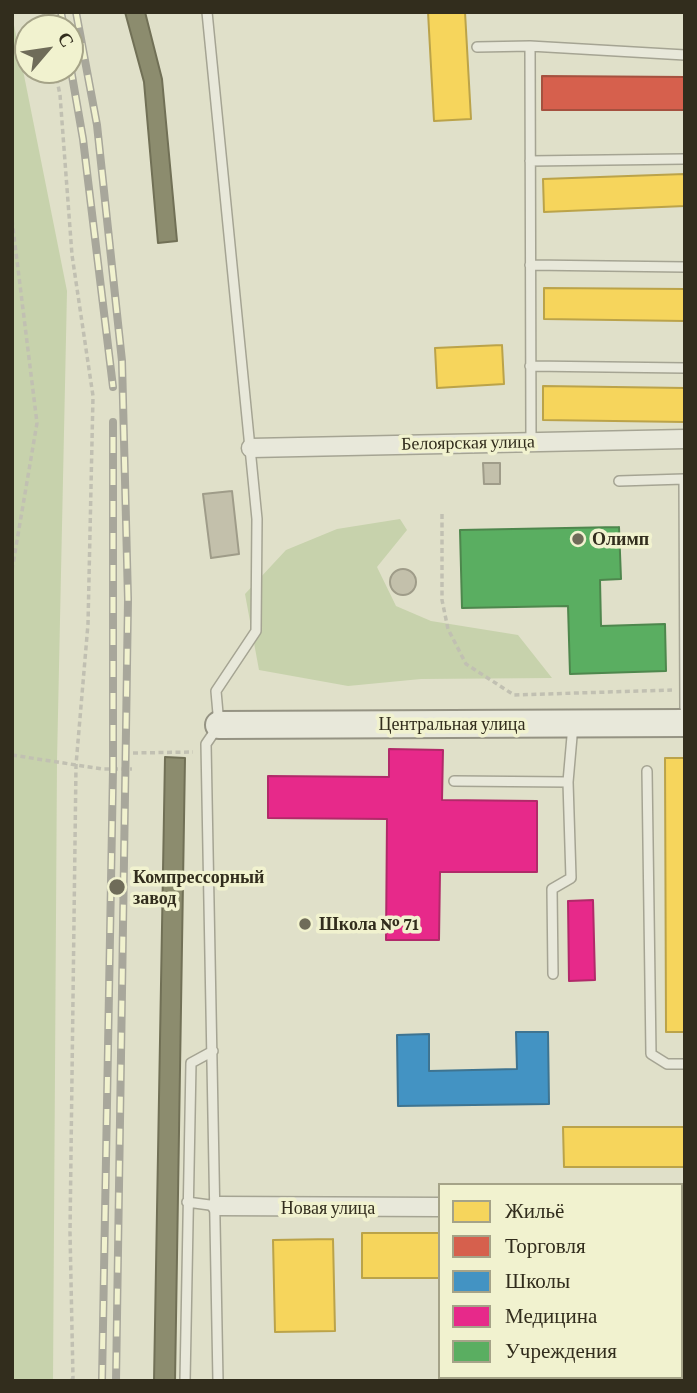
<!DOCTYPE html>
<meta charset="utf-8">
<style>
body{margin:0}
#map{position:relative;width:697px;height:1393px;overflow:hidden;background:#e0e0c9;font-family:"Crimson Pro",serif}
canvas{display:block}
.frame{position:absolute;inset:0;border:14px solid #322d1d;pointer-events:none}
.legend{position:absolute;left:438px;top:1183px;width:245px;height:196px;box-sizing:border-box;background:#f1f2cf;border:2px solid #a5a388;margin:0;padding:9px 12px;list-style:none;font-size:21px;color:#322d1d}
.legend li{display:flex;align-items:center;gap:14px;height:35px}
.legend b{width:35px;border:2px solid #a5a388}
.north{position:absolute;left:14px;top:14px;width:70px;height:70px;box-sizing:border-box;background:#f1f2cf;border:2px solid #a5a388;border-radius:50%;rotate:61deg;font-size:19px;font-weight:700;line-height:28px;text-align:center;color:#322d1d}
.north::after{content:'';display:block;margin:auto;width:24px;height:32px;background:#6f6c59;clip-path:polygon(50% 0,100% 100%,50% 72%,0 100%)}
</style>
<div id="map">
<canvas width="697" height="1393"></canvas>
<div class="frame"></div>
<ul class="legend">
<li><b style="height:19px;background:#f6d55c"></b>Жильё</li>
<li><b style="height:19px;background:#d6604d"></b>Торговля</li>
<li><b style="height:19px;background:#4393c3"></b>Школы</li>
<li><b style="height:19px;background:#e7298a"></b>Медицина</li>
<li><b style="height:19px;background:#5aae61"></b>Учреждения</li>
</ul>
<div class="north">С</div>
</div>
<script>
const ctx = document.querySelector('canvas').getContext('2d');
ctx.lineJoin = 'round';
function fillPath(path, color) {
  ctx.fillStyle = color;
  ctx.fill(path, 'evenodd');
}
function toPath(rows) {
  const path = new Path2D();
  for (const r of rows) {
    if (r.length === 3) {
      path.moveTo(r[0] + r[2], r[1]);
      path.arc(r[0], r[1], r[2], 0, 2 * Math.PI);
      continue;
    }
    path.moveTo(r[0], r[1]);
    for (let i = 2; i < r.length; i += 2) path.lineTo(r[i], r[i + 1]);
  }
  return path;
}
function strokePath(path, color, width, dash) {
  ctx.strokeStyle = color;
  ctx.lineWidth = width;
  ctx.lineCap = dash ? 'butt' : 'round';
  ctx.setLineDash(dash || []);
  ctx.stroke(path);
}
function label(font, color, halo, rows, align = 'center') {
  ctx.font = font + ' "Crimson Pro",serif';
  ctx.lineWidth = 7;
  ctx.setLineDash([]);
  ctx.textBaseline = 'middle';
  ctx.strokeStyle = halo;
  ctx.fillStyle = color;
  for (const [text, x, y, turn = 0] of rows) {
    ctx.save();
    ctx.translate(x, y);
    ctx.rotate((+turn || 0) * Math.PI / 180);
    ctx.textAlign = isNaN(turn) ? turn : align;
    if (halo) ctx.strokeText(text, 0, 0);
    ctx.fillText(text, 0, 0);
    ctx.restore();
  }
}
const green = toPath([
 [12,15,67,291,57,761,53,1381,12,1381],
 [400,519,407,530,377,567,396,606,431,621,518,635,552,678,421,679,348,686,259,670,245,594,286,550,337,529]
]);
const homes = toPath([
 [428,12,465,12,471,119,434,121,428,12],
 [685,174,685,206,544,212,543,179,685,174],
 [544,288,685,289,685,321,544,319,544,288],
 [502,345,504,384,437,388,435,348,502,345],
 [543,386,685,388,685,422,543,420,543,386],
 [665,758,685,758,685,1032,666,1032,665,758],
 [563,1127,685,1127,685,1167,564,1167,563,1127],
 [362,1233,440,1233,440,1278,362,1278,362,1233],
 [333,1239,335,1331,275,1332,273,1240,333,1239],
 [681,1244,685,1244,685,1297,681,1297,681,1244]
]);
const shops = toPath([
 [542,76,685,77,685,110,542,110,542,76]
]);
const schools = toPath([
 [516,1032,548,1032,549,1104,398,1106,397,1035,429,1034,429,1071,517,1069,516,1032]
]);
const health = toPath([
 [389,749,443,750,442,800,537,801,537,872,440,872,439,940,386,940,387,819,268,818,268,776,389,777,389,749],
 [593,900,595,980,569,981,568,901,593,900]
]);
const public = toPath([
 [619,527,621,579,600,580,601,626,665,624,666,671,570,674,568,606,462,608,460,530,619,527]
]);
const industry = toPath([
 [125,12,145,12,162,79,177,241,158,243,144,82,125,12],
 [165,757,185,758,175,1381,154,1381,165,757]
]);
const building = toPath([
 [483,463,500,463,500,484,484,484,483,463],
 [232,491,239,554,211,558,203,494,232,491],
 [403,582,13]
]);
const path = toPath([
 [43,12,46,28],
 [55,70,60,95,72,255,93,396,88,624,76,765,70,1232,73,1378,71,1381],
 [12,220,37,423,12,570],
 [442,514,442,600,448,629,466,664,514,695,672,690],
 [133,753,193,752],
 [12,755,102,769,132,769],
 [681,1231,685,1231]
]);
const lane = toPath([
 [207,12,257,519,256,631,216,691,219,725,206,744,218,1381],
 [530,46,685,55],
 [477,47,530,46,531,442],
 [530,161,684,159],
 [530,265,685,267],
 [530,366,685,368],
 [619,481,684,479,685,708],
 [647,771,651,1054,667,1064,685,1064],
 [454,781,568,782],
 [553,974,552,889,571,878,568,782,573,725],
 [187,1202,217,1206],
 [185,1381,191,1063,213,1051]
]);
const street = toPath([
 [251,448,685,439],
 [681,1203,685,1203],
 [217,1206,440,1207]
]);
const secondary = toPath([
 [219,725,685,723]
]);
const rail = toPath([
 [61,12,64,28],
 [76,12,97,125,122,361,128,600,116,1381],
 [70,64,83,139,113,387],
 [102,1381,113,770,113,422]
]);
const markers = [
 [578,539,7,"#6f6c59"],
 [117,887,9,"#6f6c59"],
 [305,924,7,"#6f6c59"]
];
const streetNames = [
 ["Белоярская улица",468,443,-1],
 ["Центральная улица",452,724],
 ["Новая улица",328,1208]
];
const poiNames = [
 ["Олимп",592,539],
 ["Компрессорный",133,877],
 ["завод",133,898],
 ["Школа № 71",319,924]
];
fillPath(green, '#c7d2ac');
fillPath(homes, '#f6d55c');
strokePath(homes, '#bba349', 2);
fillPath(shops, '#d6604d');
strokePath(shops, '#a5513f', 2);
fillPath(schools, '#4393c3');
strokePath(schools, '#3e7491', 2);
fillPath(health, '#e7298a');
strokePath(health, '#b12a69', 2);
fillPath(public, '#5aae61');
strokePath(public, '#4e874d', 2);
fillPath(industry, '#8c8c6e');
strokePath(industry, '#717056', 2);
fillPath(building, '#c3c0ab');
strokePath(building, '#9f9c89', 2);
strokePath(lane, '#a5a493', 12);
strokePath(street, '#a5a493', 21);
strokePath(secondary, '#959383', 30);
strokePath(path, '#c1c0b2', 3.5, [5, 3.5]);
strokePath(lane, '#e8e8da', 9);
strokePath(street, '#e8e8da', 18);
strokePath(secondary, '#e8e8da', 26);
strokePath(rail, '#a8a79b', 8);
strokePath(rail, '#f1f2cf', 5, [16]);
for (const [x, y, r, color] of markers) {
  const dot = new Path2D();
  dot.arc(x, y, r, 0, 2 * Math.PI);
  ctx.fillStyle = color;
  ctx.fill(dot);
  strokePath(dot, '#f1f2cf', 2.5);
}
label('18px', '#322d1d', '#f1f2cf', streetNames);
label('bold 18px', '#322d1d', '#f1f2cf', poiNames, 'left');
</script>
